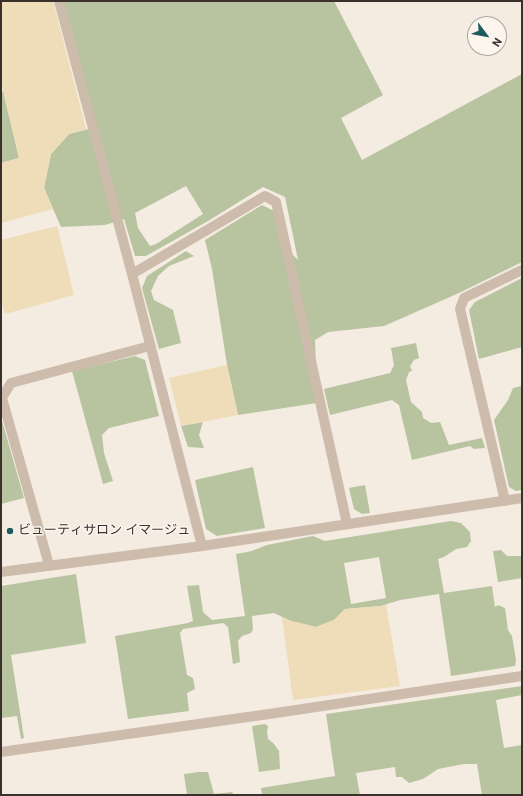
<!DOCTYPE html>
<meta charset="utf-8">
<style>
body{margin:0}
#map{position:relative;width:523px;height:796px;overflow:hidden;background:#f4ebe1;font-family:Roboto,sans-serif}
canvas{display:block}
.frame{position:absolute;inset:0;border:2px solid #3b302b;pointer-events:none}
.north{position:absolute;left:467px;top:16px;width:40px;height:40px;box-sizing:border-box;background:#fbf5ee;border:1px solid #aea6a0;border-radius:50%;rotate:122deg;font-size:11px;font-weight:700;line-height:16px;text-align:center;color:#3b302b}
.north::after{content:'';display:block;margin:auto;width:14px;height:18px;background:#1f5a5e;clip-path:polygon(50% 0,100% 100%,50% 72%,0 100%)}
</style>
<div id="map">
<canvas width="523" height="796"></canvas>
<div class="frame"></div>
<div class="north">N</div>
</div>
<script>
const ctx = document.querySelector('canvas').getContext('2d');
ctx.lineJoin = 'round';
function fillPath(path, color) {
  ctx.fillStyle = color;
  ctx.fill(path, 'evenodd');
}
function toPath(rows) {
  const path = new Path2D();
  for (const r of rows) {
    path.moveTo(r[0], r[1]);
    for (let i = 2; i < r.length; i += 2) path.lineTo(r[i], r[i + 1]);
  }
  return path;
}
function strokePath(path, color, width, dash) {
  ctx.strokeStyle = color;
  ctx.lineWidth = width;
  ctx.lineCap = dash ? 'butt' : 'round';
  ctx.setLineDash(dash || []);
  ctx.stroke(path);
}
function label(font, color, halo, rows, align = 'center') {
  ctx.font = font + ' Roboto,"Noto Sans JP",sans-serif';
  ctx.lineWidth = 3;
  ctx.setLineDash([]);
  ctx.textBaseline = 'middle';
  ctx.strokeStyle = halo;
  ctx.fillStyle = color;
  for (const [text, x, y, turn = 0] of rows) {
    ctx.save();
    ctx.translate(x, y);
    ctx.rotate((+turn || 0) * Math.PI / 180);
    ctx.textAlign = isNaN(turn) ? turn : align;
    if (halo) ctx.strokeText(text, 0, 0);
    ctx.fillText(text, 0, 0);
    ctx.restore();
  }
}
const green = toPath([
 [62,1,334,1,383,95,341,118,362,160,522,74,522,262,459,293,384,326,328,332,315,340,317,403,238,415,227,365,212,269,205,240,262,205,274,211,292,254,298,260,285,197,263,187,208,221,146,256,135,256,124,219,105,225,61,227,44,188,51,154,69,134,96,127],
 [186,186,203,214,156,244,150,246,138,228,135,213],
 [3,91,19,158,1,163,1,93],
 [186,251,194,256,169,266,158,276,151,291,154,300,173,310,181,343,159,349,142,288,147,276],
 [522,278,522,347,479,359,469,310,475,302],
 [416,343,419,358,414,360,410,366,412,371,409,372,406,380,411,402,422,412,423,418,431,423,440,422,449,445,482,438,485,448,474,449,470,446,412,460,399,405,392,400,330,415,324,389,390,373,394,365,391,348],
 [135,356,145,360,159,416,109,428,102,435,104,453,113,481,103,484,72,371],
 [522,386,522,490,516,491,509,487,494,420,508,400,513,388],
 [1,417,24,498,1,504],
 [203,422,199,435,204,448,188,447,181,426],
 [253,467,265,528,217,536,206,529,195,480],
 [365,485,370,513,362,514,354,509,349,488],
 [451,521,461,523,470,532,471,541,467,547,456,549,444,557,438,559,444,593,492,586,495,607,498,605,505,608,508,630,512,636,516,660,515,666,451,676,439,594,400,600,381,606,345,609,334,620,316,627,291,621,274,613,252,616,253,629,251,633,242,636,238,641,240,662,233,664,228,627,223,623,183,629,180,633,187,675,193,678,195,689,187,693,189,711,128,719,115,636,188,623,193,621,187,586,199,585,203,612,212,620,245,616,236,554,252,551,267,545,313,536,325,541],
 [379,557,386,598,351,604,344,563],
 [501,550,507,556,522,556,522,578,498,582,493,551],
 [76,574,86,643,11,655,24,738,21,739,17,716,1,718,1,586],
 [522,686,522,695,496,700,504,748,522,745,522,795,482,795,477,764,464,764,438,769,423,779,409,783,402,777,396,777,395,767,356,773,360,795,262,795,261,788,335,776,326,714],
 [265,724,268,726,267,731,268,739,273,743,279,751,280,769,259,772,252,726],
 [199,772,208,772,214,794,232,792,234,795,187,795,184,774]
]);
const sand = toPath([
 [1,1,53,1,86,129,69,134,51,154,44,188,53,209,1,223,1,163,19,158,1,81],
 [57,226,74,295,5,314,1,300,1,240],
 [227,365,238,415,181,426,169,378],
 [386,605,400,686,293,700,282,617,291,621,316,627,334,620,345,609,381,606]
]);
const street = toPath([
 [59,1,132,274,202,546],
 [132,274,265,196,276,202,347,524],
 [505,501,460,309,464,298,522,270],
 [49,565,2,398,11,383,150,346],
 [1,572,202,546,522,498],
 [1,752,276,713,522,676]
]);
const markers = [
 [10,531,4,"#1f5a5e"]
];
const poiNames = [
 ["ビューティサロン イマージュ",18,531]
];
fillPath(green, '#b8c4a0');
fillPath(sand, '#efdcb8');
strokePath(street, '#cdbbac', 10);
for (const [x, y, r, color] of markers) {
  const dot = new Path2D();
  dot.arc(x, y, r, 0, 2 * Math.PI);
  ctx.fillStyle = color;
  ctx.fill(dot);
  strokePath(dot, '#fbf5ee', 1.5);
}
label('13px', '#3b302b', '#fbf5ee', poiNames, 'left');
</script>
